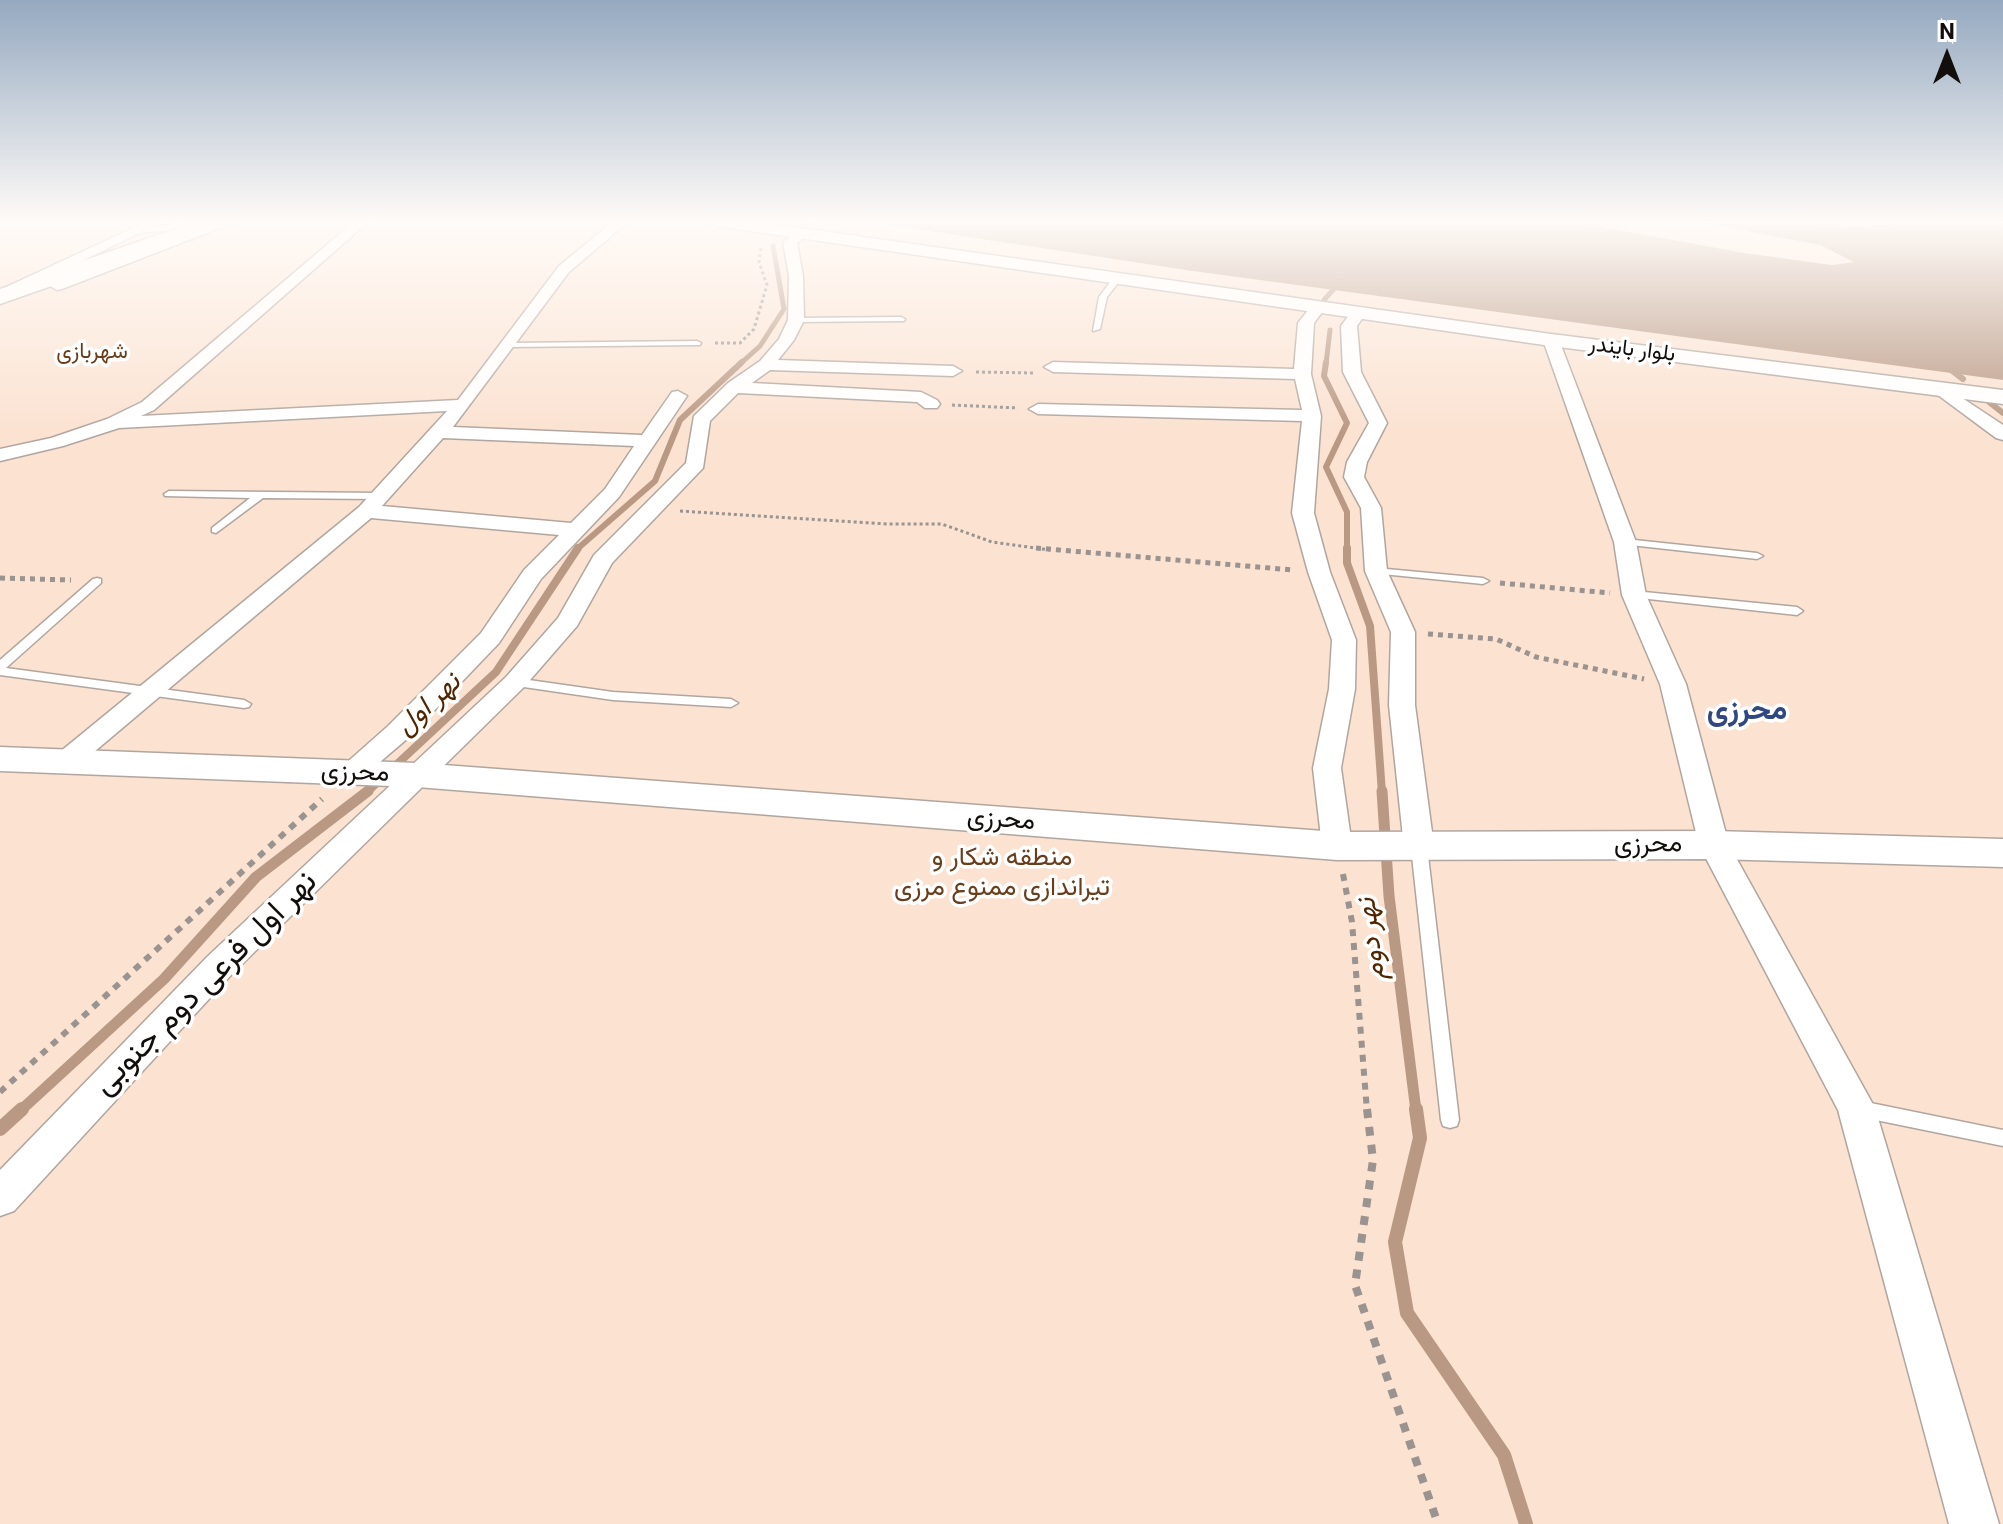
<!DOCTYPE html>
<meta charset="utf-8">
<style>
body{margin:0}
#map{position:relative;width:2003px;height:1524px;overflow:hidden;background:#fff6f0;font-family:Roboto,sans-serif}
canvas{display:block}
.north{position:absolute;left:1907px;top:16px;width:80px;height:80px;-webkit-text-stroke:6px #fff;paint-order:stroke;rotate:0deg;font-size:22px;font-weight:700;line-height:32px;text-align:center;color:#120e0c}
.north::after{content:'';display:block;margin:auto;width:28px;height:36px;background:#120e0c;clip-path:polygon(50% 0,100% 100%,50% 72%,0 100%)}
</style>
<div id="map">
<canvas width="2003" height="1524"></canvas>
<div class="north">N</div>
</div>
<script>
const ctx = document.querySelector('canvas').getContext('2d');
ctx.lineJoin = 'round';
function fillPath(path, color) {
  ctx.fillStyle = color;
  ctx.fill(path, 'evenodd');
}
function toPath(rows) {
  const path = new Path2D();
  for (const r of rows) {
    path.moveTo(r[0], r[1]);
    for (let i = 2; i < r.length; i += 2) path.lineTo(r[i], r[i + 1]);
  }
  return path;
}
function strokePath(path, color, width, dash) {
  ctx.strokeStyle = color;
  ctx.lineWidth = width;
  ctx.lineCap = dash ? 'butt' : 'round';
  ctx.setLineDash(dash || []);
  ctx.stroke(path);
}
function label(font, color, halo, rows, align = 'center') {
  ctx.font = font + ' Roboto,Vazirmatn,sans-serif';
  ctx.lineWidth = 7;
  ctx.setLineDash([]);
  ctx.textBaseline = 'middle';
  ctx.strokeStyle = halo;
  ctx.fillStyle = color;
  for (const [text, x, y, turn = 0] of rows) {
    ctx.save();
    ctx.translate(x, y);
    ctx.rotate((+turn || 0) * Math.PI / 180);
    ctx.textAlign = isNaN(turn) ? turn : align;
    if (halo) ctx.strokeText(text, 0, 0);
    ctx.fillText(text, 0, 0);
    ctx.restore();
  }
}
const green = toPath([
 [0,221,2003,221,2003,1524,0,1524]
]);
const water = toPath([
 [864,221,1570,221,1744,253,1832,265,1854,262,1820,245,1694,221,1771,221,1848,226,2003,221,2003,380,1193,271]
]);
const streamFar4 = toPath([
 [804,224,811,221],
 [1324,300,1340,282],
 [740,364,760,346,784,309,773,246],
 [1326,364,1330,330]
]);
const streamFar3 = toPath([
 [1326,362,1324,376,1347,423,1326,467,1347,512,1347,550],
 [1950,369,1963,379],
 [1989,402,2003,413],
 [576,550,655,481,680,420,742,362]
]);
const streamFar2 = toPath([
 [1347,548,1347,563,1370,626,1382,793],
 [366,793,496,672,578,548]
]);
const streamFar1 = toPath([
 [1382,791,1389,896,1416,1111],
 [20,1111,164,979,256,877,368,791]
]);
const stream = toPath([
 [1416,1109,1420,1138,1395,1242,1407,1313,1504,1455,1526,1524],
 [0,1129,22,1109]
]);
const pathFar3 = toPath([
 [715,343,740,343,754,329,767,285,759,262,761,248],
 [976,372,1034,373],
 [952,405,1018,408],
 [680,511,887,524,942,524,992,542,1050,550]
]);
const pathFar2 = toPath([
 [1036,548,1293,570],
 [0,578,71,580],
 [1500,583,1610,593],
 [1428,634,1496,639,1536,657,1644,679]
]);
const pathFar1 = toPath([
 [1343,874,1352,922,1367,1111],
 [0,1092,322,799]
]);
const path = toPath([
 [1367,1109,1373,1160,1355,1285,1438,1524]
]);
const service = toPath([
 [191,221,202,221,165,231,136,233,133,231,191,221],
 [1114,277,1121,279,1107,297,1100,329,1093,331,1099,297,1114,277],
 [901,317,905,319,904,321,796,322,792,320,796,318,901,317],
 [697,341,701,343,700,345,509,347,505,345,509,343,697,341],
 [169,491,380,493,385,496,380,499,263,498,216,533,212,532,212,528,250,498,165,496,164,494,169,491],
 [1625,539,1757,553,1763,556,1757,559,1621,544,1621,540,1625,539],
 [1376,568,1483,578,1489,581,1483,584,1372,573,1370,571,1376,568],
 [97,578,101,579,101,583,6,668,244,700,251,704,249,707,244,708,0,675,0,660,93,579,97,578],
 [1634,591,1797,607,1803,611,1797,615,1630,597,1628,595,1634,591],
 [515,678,613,692,731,699,738,703,731,707,613,700,510,685,509,682,515,678],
 [1419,842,1424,843,1427,847,1459,1120,1457,1126,1450,1128,1443,1126,1441,1120,1411,847,1414,843,1419,842],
 [1861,1101,2003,1130,2003,1146,1861,1117,1854,1115,1852,1109,1854,1103,1861,1101]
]);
const minor = toPath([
 [148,221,164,221,0,301,0,290,148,221],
 [220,221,238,221,62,289,57,290,50,286,220,221],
 [355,221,369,221,154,410,141,416,458,400,559,266,614,221,629,221,569,272,453,427,642,435,672,392,678,391,687,396,619,497,541,579,499,643,408,738,359,780,349,782,339,780,335,773,388,726,481,633,524,570,559,535,371,518,75,768,65,771,55,768,51,762,55,756,359,507,447,411,119,428,63,446,0,461,0,449,51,438,107,419,142,402,355,221],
 [443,438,634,446,605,489,571,523,382,506,443,438],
 [802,229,809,233,797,243,803,276,804,320,794,340,778,360,953,366,962,371,953,376,770,370,752,383,921,392,937,400,940,404,937,408,925,408,917,402,738,393,710,421,703,468,612,563,577,626,524,687,232,974,14,1211,0,1216,0,1170,208,956,506,677,558,618,594,555,686,463,694,416,728,383,760,361,779,339,788,320,789,276,783,242,802,229],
 [1318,302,1326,307,1314,323,1311,374,1321,416,1314,513,1330,572,1356,640,1355,689,1341,768,1352,846,1348,853,1337,857,1326,853,1322,846,1313,768,1329,689,1332,640,1308,572,1292,513,1302,421,1038,414,1029,409,1038,404,1302,410,1295,379,1053,372,1044,367,1053,362,1294,369,1298,323,1313,304,1318,302],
 [1358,308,1366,313,1357,326,1361,372,1387,423,1367,462,1364,477,1381,508,1387,571,1415,632,1415,705,1434,847,1430,854,1419,858,1408,854,1404,847,1389,705,1391,632,1365,571,1361,508,1344,477,1347,462,1369,423,1343,372,1341,326,1353,310,1358,308],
 [1551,335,1559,340,1636,542,1646,595,1686,684,1729,845,1875,1108,1999,1524,1949,1524,1838,1110,1699,845,1660,684,1622,595,1614,542,1543,340,1551,335],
 [1944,386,2003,425,2003,440,1996,438,1938,395,1935,391,1944,386]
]);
const tertiary = toPath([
 [707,221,750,221,1551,334,2003,390,2003,404,1551,346,715,226,707,221],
 [0,747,417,763,1337,832,1714,831,2003,839,2003,867,1714,859,1337,860,417,787,0,771,0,747]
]);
const primary = toPath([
 [199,221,229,221,226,225,0,304,0,289,199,221]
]);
const farStreetnames = [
 ["بلوار بایندر",1632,350,7]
];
const farParknames = [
 ["شهربازی",92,352]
];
const streetNames = [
 ["محرزی",355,773,2],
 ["محرزی",1001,820,4],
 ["محرزی",1648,845,-1]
];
const parkNames = [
 ["منطقه شکار و",1002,858],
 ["تیراندازی ممنوع مرزی",1002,888]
];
const waterNames = [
 ["نهر اول",429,705,-43],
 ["نهر دوم",1372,939,-97]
];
const quarterNames = [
 ["محرزی",1747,711]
];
const nearStreetnames = [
 ["نهر اول فرعی دوم جنوبی",206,984,-45]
];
fillPath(green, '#fbe2d1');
fillPath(water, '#b99984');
strokePath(streamFar4, '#b99984', 5);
strokePath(streamFar3, '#b99984', 6);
strokePath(streamFar2, '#b99984', 8);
strokePath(streamFar1, '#b99984', 11);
strokePath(stream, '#b99984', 14);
strokePath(service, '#b1a69f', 3);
strokePath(minor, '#b1a69f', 3);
strokePath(tertiary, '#b1a69f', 3);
strokePath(primary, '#b1a69f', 3);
strokePath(pathFar3, '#9a938f', 3, [3, 3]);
strokePath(pathFar2, '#9a938f', 5, [5, 5]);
strokePath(pathFar1, '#9a938f', 6, [7, 7]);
strokePath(path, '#9a938f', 8, [9, 9]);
fillPath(service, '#fff');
fillPath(minor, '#fff');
fillPath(tertiary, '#fff');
fillPath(primary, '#fff');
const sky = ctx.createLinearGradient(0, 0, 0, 434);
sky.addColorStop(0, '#95a9c0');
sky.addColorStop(0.51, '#fffbf8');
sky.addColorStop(1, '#fffbf800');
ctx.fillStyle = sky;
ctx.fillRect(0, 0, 2003, 434);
label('22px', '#120e0c', '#fff', farStreetnames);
label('22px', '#6a3d1b', '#fff', farParknames);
label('26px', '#120e0c', '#fff', streetNames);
label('26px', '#6a3d1b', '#fff', parkNames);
label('italic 28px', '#502500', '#fff', waterNames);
label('bold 30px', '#304881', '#fff', quarterNames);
label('32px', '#120e0c', '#fff', nearStreetnames);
</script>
